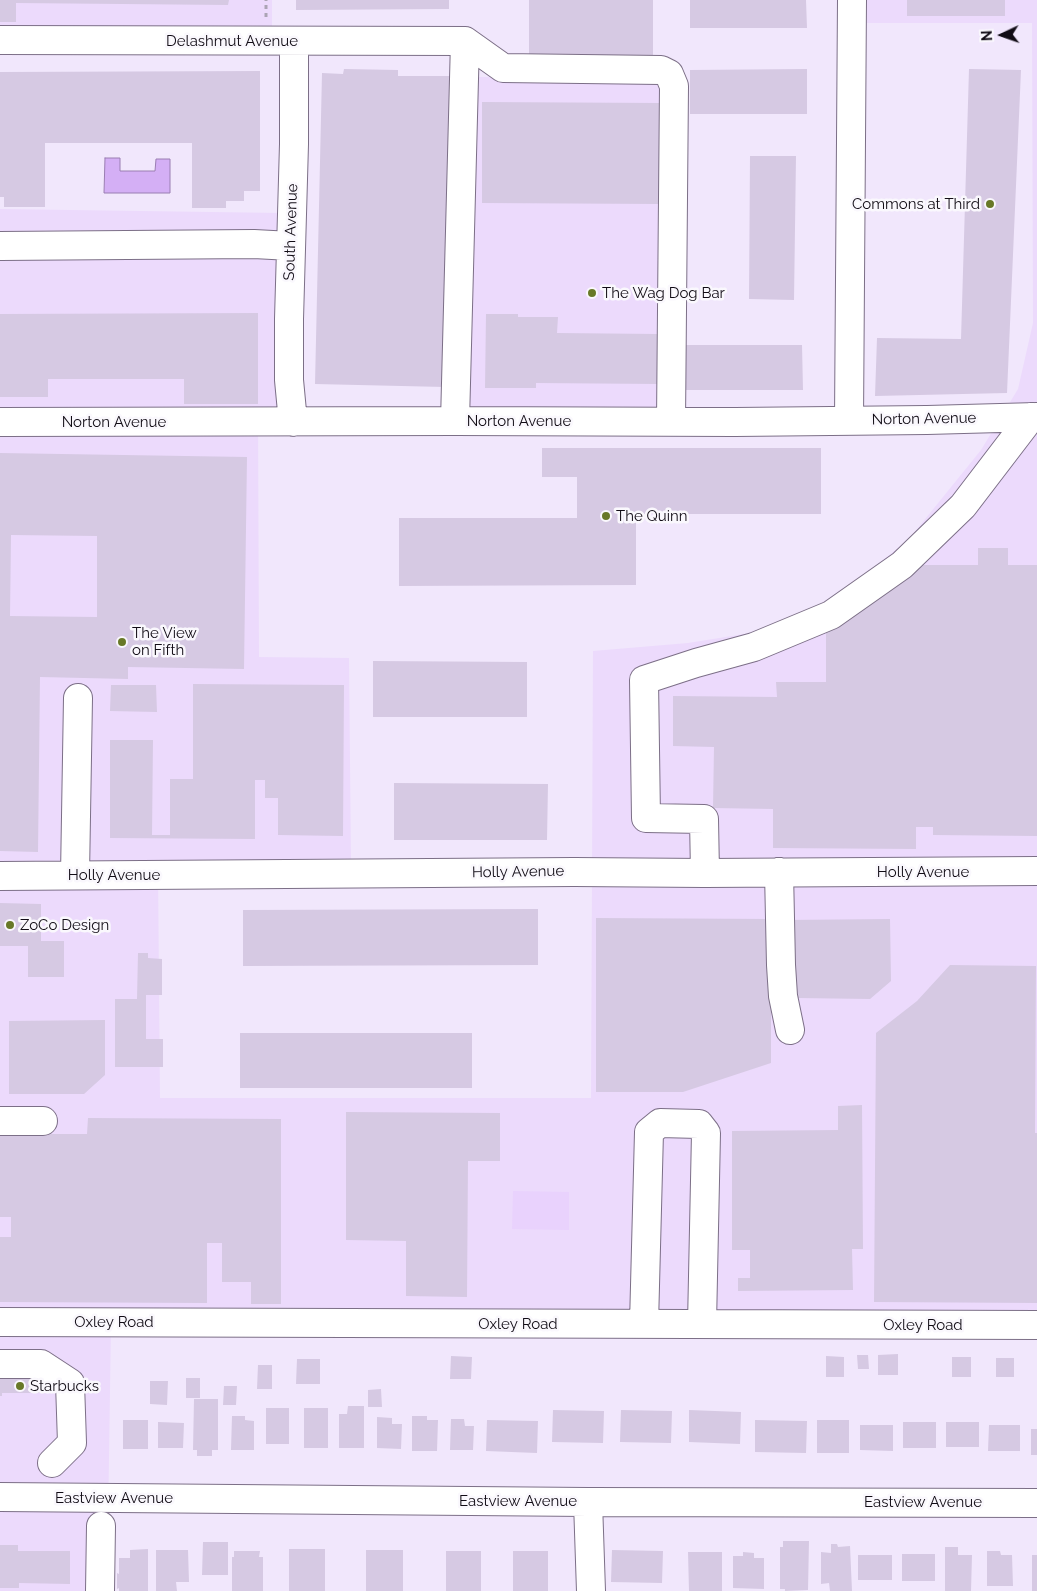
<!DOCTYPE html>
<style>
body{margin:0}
#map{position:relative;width:1037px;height:1591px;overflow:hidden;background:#f1e7fc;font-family:Raleway,sans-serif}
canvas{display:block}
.north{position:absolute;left:977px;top:10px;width:50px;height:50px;-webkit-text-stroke:4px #faf8fd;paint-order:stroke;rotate:267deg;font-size:14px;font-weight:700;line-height:20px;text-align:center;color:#110c15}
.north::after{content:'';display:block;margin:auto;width:18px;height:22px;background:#110c15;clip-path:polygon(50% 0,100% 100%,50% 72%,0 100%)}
</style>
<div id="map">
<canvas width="1037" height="1591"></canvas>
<div class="north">N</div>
</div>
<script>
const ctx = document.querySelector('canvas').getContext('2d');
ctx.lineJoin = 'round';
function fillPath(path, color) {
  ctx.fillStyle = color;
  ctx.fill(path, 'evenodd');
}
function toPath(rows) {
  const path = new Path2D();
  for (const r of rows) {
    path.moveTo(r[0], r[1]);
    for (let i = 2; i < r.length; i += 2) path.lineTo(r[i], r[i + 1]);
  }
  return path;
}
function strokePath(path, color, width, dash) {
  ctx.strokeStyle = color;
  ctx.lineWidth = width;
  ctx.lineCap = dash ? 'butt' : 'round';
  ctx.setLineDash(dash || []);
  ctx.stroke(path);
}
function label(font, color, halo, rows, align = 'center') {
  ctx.font = font + ' Raleway,sans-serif';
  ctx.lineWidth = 5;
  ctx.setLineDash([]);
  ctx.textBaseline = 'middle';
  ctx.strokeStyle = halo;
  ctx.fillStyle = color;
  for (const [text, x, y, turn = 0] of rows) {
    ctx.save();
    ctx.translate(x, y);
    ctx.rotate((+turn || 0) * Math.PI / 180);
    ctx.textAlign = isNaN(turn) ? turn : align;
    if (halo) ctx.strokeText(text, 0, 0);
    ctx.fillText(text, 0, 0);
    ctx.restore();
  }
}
const built = toPath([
 [0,0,272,0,272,50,0,46],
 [867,0,1037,0,1037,1323,111,1324,107,1591,0,1591,0,209,282,213,282,411,258,413,259,657,349,658,351,866,158,869,160,1098,591,1098,593,651,688,643,757,632,839,596,909,539,981,450,1018,389,1033,323,1032,23,867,23],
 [457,77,660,77,659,410,448,413]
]);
const green = toPath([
 [513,1191,569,1192,569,1230,512,1229]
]);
const water = toPath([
 [105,158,120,158,120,171,155,171,156,159,170,159,170,193,104,193,105,158]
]);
const building = toPath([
 [0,0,229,0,228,5,16,3,16,22,0,22],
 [296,0,449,0,449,9,296,10],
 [529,0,653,0,653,56,529,56],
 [690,0,806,0,807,28,690,28],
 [907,0,1005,0,1005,16,907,16],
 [344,69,398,70,398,76,451,76,445,387,315,384,322,73,343,74],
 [807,69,807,114,690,114,690,70],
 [969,69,1021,70,1007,393,875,396,877,338,961,339],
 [260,71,260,191,244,191,244,201,226,201,226,208,192,208,192,143,45,143,45,207,4,207,4,197,0,197,0,72],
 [482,102,660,103,659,204,482,203],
 [750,156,796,156,794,300,749,299],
 [258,313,258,404,184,404,184,379,48,379,48,397,0,397,0,314],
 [486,314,518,314,518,317,558,317,557,333,658,334,658,384,536,383,536,388,485,388],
 [686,345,802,345,803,390,686,390],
 [542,448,821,448,821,514,636,514,636,585,399,586,399,518,577,518,577,477,542,477],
 [0,453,247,457,244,669,128,667,128,679,40,677,38,852,0,851],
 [11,535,97,536,97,617,10,616],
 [978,548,1008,548,1008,565,1037,565,1037,836,933,835,933,827,916,827,916,849,773,848,773,809,713,808,714,747,673,746,673,696,777,697,776,682,826,682,826,627,916,565,978,565],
 [373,661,527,662,527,717,373,717],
 [193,684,344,685,343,836,278,835,278,798,265,798,265,780,255,780,255,839,110,838,110,740,153,740,152,835,170,835,170,779,193,779],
 [111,685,156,685,157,712,110,711],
 [394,783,548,784,547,840,394,840],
 [0,903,41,904,41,941,64,941,64,977,28,977,28,946,0,946],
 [538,909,538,965,243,966,243,910],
 [596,918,771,919,771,1063,683,1092,596,1092],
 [890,919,891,981,870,999,797,998,786,920],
 [138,953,148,953,148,958,162,959,162,995,146,995,146,1039,163,1039,163,1067,115,1067,115,999,137,999],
 [950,965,1036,966,1035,1133,1037,1133,1037,1303,874,1302,876,1033,917,1001],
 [105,1020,105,1075,84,1094,9,1094,9,1021],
 [240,1033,472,1033,472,1088,240,1088],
 [862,1105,863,1249,852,1249,853,1290,738,1291,738,1278,750,1278,750,1250,732,1250,732,1131,838,1130,838,1106],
 [346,1112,500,1113,500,1161,468,1161,467,1297,406,1296,406,1241,346,1240],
 [88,1118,281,1119,281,1304,251,1304,251,1282,222,1282,222,1243,207,1243,207,1303,0,1302,0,1237,11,1237,11,1217,0,1217,0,1134,87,1134],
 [898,1354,898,1375,878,1375,878,1355],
 [857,1355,868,1355,869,1369,858,1369],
 [451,1356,472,1357,471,1379,450,1379],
 [826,1356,844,1357,844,1377,826,1377],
 [952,1357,971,1357,971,1377,952,1377],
 [996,1358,1014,1358,1014,1377,996,1377],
 [297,1359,320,1359,320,1384,296,1384],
 [258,1365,272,1365,272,1389,257,1389],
 [0,1376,5,1376,5,1378,40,1378,40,1393,2,1393,2,1396,0,1396],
 [186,1378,200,1378,200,1398,186,1398],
 [150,1381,168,1381,167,1405,150,1404],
 [224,1386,237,1386,236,1405,223,1405],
 [381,1389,382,1407,368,1407,368,1390],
 [194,1399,218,1399,218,1450,212,1450,212,1456,197,1456,197,1450,193,1450],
 [348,1406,364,1406,364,1448,339,1448,339,1414,347,1414],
 [266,1408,289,1408,289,1444,266,1444],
 [304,1408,328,1408,328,1448,304,1448],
 [553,1410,604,1411,603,1443,552,1442],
 [621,1410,672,1411,671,1443,620,1442],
 [689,1410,741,1412,740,1444,689,1442],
 [232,1416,245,1416,245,1420,254,1421,254,1450,231,1450],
 [412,1416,427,1416,427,1420,438,1420,437,1451,412,1451],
 [377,1417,392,1418,392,1424,402,1424,401,1449,377,1448],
 [451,1419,464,1419,465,1426,474,1426,473,1450,450,1450],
 [123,1420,148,1420,148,1449,123,1449],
 [487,1420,538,1421,537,1453,486,1451],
 [755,1420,807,1421,806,1453,755,1452],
 [817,1420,849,1420,849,1453,817,1453],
 [158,1422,184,1423,183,1448,158,1448],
 [903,1422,936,1422,936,1448,903,1448],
 [946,1422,979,1422,979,1447,946,1447],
 [860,1425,893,1425,893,1451,860,1450],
 [989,1425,1020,1425,1020,1451,988,1451],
 [1031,1429,1037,1429,1037,1455,1031,1455],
 [783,1541,809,1541,808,1590,785,1591,785,1589,780,1589,780,1547,783,1547],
 [203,1542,228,1542,228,1575,202,1575],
 [831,1544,837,1544,838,1547,850,1546,852,1591,830,1591,829,1583,821,1584,821,1552,831,1553],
 [0,1545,18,1545,18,1551,70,1551,70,1584,19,1583,19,1588,0,1588],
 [945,1547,958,1547,958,1555,972,1555,971,1591,945,1591],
 [148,1549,148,1591,119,1591,119,1588,117,1589,117,1573,119,1574,119,1558,130,1558,130,1550],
 [289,1549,325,1549,325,1591,289,1591],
 [156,1550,188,1550,189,1582,176,1582,177,1591,156,1591],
 [366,1550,403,1550,403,1591,366,1591],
 [612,1550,663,1551,662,1583,611,1582],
 [234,1551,260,1551,259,1557,263,1557,263,1591,232,1591,232,1557,234,1557],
 [446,1551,481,1551,481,1591,446,1591],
 [513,1551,548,1551,548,1591,513,1591],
 [987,1551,1000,1551,1001,1555,1012,1555,1013,1586,987,1586],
 [688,1552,722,1552,722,1591,689,1591],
 [743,1552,754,1553,754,1558,764,1558,764,1589,733,1588,733,1556,743,1556],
 [902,1554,935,1554,935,1581,902,1581],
 [858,1555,892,1555,892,1580,858,1580],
 [1032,1555,1037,1555,1037,1591,1032,1591]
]);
const path = toPath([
 [266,17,266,0]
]);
const minor = toPath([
 [0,40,465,41],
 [465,41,503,68,661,70,669,74,674,86,671,421],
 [0,246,254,244,291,246],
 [849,420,852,0],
 [455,421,465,41],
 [0,422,455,421,735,422,927,420,1037,417],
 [293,422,289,380,289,319,294,144,294,41],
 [779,872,781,965,783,996,790,1030],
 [705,873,704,819,646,818,644,680,696,663,754,647,831,615,902,565,963,506,1031,417],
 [75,875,78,698],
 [0,876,574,872,705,873,1037,871],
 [0,1121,43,1121],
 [0,1322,1037,1325],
 [644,1324,649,1132,660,1123,699,1124,706,1133,702,1324],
 [0,1364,41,1364,70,1383,72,1443,52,1463],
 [0,1497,588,1502,1037,1503],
 [588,1502,591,1591],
 [100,1591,101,1526]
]);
const markers = [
 [990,204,5,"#687827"],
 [592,293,5,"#687827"],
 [606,516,5,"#687827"],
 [122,642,5,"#687827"],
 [10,925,5,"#687827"],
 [20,1386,5,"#687827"]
];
const streetNames = [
 ["Delashmut Avenue",232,41],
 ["South Avenue",291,232,-88],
 ["Norton Avenue",924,419,-1],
 ["Norton Avenue",519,421],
 ["Norton Avenue",114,422],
 ["Holly Avenue",518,872,-1],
 ["Holly Avenue",923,872],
 ["Holly Avenue",114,875],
 ["Oxley Road",114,1322],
 ["Oxley Road",518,1324],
 ["Oxley Road",923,1325],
 ["Eastview Avenue",114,1498],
 ["Eastview Avenue",518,1501],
 ["Eastview Avenue",923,1502]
];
const poiNames = [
 ["Commons at Third",980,204,"right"],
 ["The Wag Dog Bar",602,293],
 ["The Quinn",616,516],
 ["The View",132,633],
 ["on Fifth",132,650],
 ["ZoCo Design",20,925],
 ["Starbucks",30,1386]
];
fillPath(built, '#ecdafc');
fillPath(green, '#e9d2fd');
fillPath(water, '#d4aff5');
strokePath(water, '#9a7eb2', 1);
fillPath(building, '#d6c9e3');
strokePath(minor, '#7c6f87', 30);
strokePath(path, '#aba3b4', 3, [4, 4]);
strokePath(minor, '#fff', 28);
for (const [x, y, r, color] of markers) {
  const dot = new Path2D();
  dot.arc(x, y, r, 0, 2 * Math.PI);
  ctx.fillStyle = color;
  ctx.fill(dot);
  strokePath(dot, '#faf8fd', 2);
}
label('15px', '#110c15', '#faf8fd', streetNames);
label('15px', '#110c15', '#faf8fd', poiNames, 'left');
</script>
